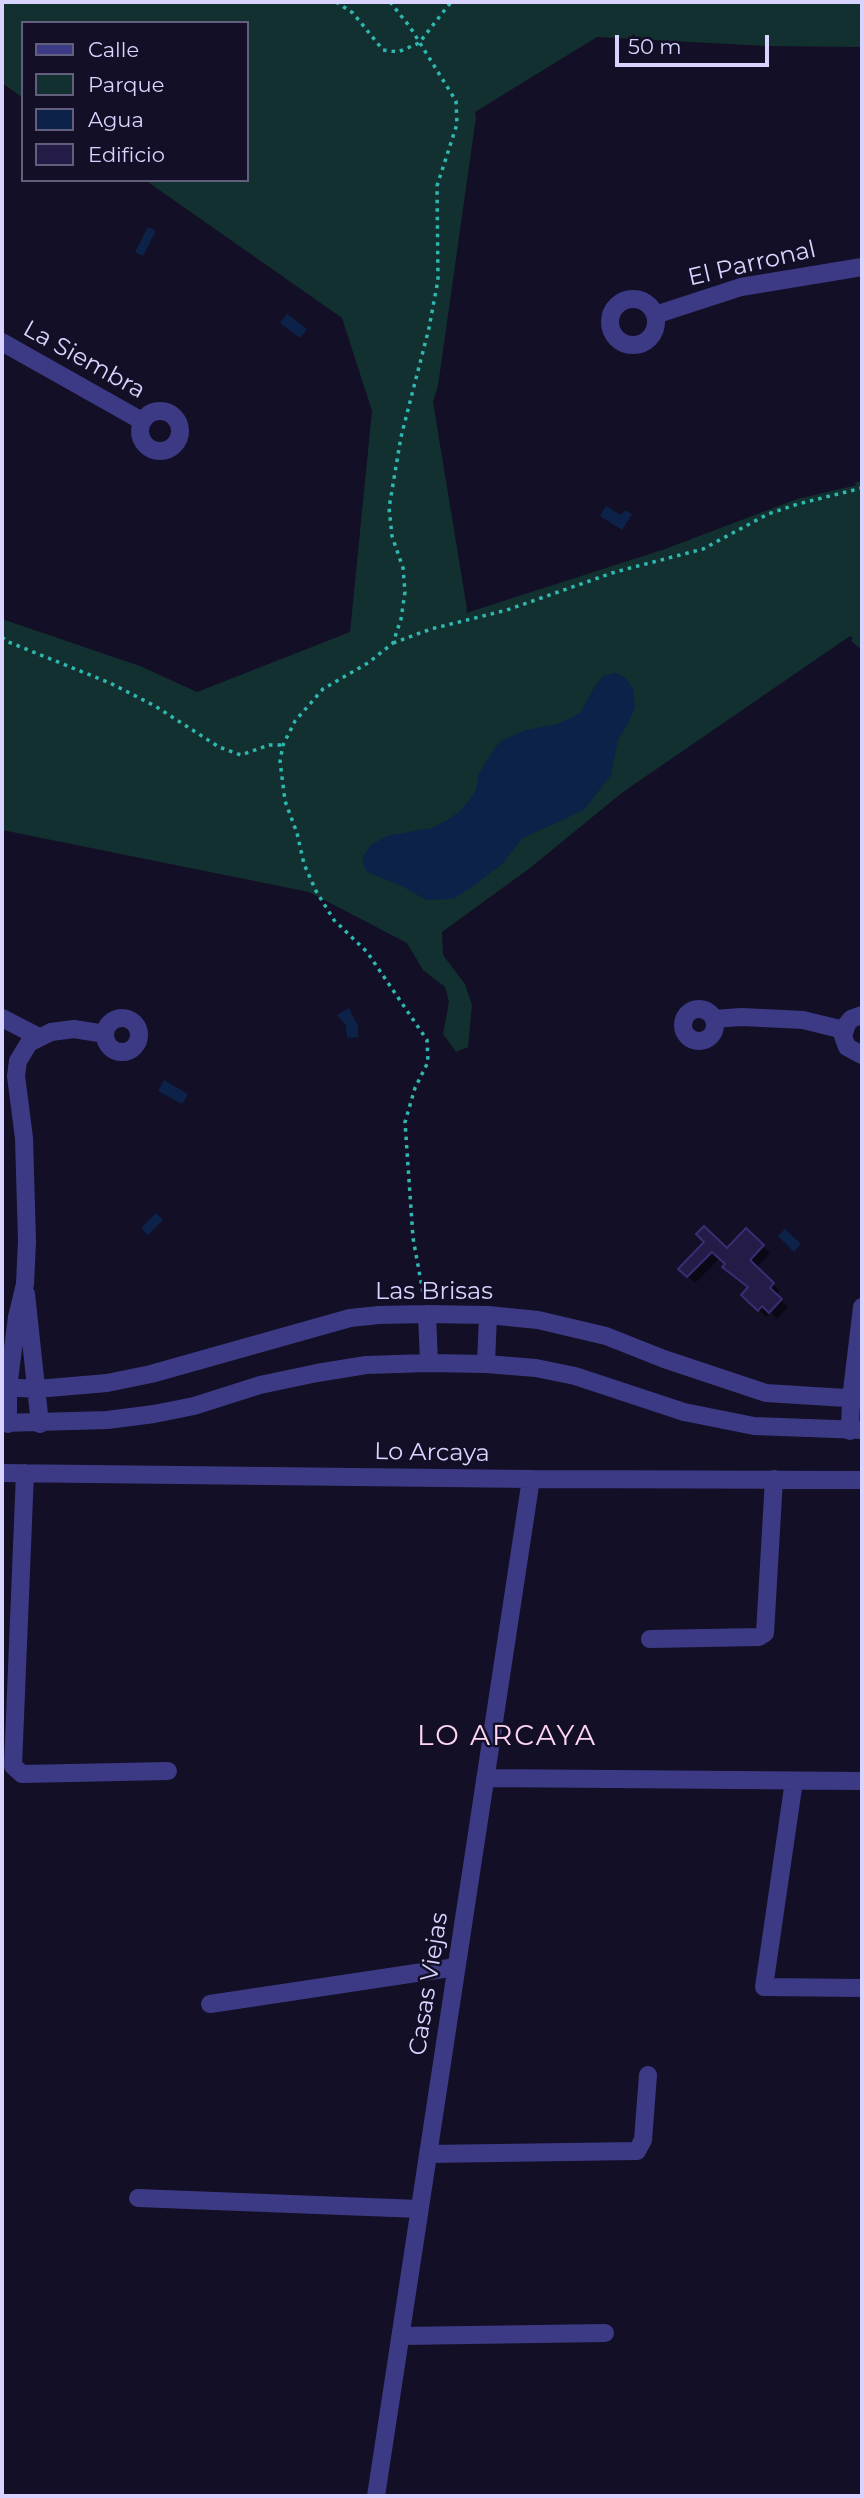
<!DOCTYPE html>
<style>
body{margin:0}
#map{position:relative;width:864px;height:2498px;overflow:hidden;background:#130f26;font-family:Montserrat,sans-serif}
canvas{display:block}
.frame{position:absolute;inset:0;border:4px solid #d9d4ff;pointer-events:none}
.legend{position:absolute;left:21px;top:21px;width:228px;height:161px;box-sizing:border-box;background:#130f26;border:2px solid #625e7d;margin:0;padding:9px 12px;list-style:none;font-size:21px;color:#d9d4ff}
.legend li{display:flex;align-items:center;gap:14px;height:35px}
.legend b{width:35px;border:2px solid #625e7d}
.scale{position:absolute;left:615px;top:35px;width:154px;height:32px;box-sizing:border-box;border:4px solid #d9d4ff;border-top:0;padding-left:9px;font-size:21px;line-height:24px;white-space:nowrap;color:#d9d4ff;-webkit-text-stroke:5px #130f26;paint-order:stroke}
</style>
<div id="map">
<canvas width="864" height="2498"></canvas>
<div class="frame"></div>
<ul class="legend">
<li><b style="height:9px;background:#3d3a85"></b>Calle</li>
<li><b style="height:19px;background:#12302f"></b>Parque</li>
<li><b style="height:19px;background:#0c2248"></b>Agua</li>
<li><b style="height:19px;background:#241b47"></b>Edificio</li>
</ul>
<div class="scale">50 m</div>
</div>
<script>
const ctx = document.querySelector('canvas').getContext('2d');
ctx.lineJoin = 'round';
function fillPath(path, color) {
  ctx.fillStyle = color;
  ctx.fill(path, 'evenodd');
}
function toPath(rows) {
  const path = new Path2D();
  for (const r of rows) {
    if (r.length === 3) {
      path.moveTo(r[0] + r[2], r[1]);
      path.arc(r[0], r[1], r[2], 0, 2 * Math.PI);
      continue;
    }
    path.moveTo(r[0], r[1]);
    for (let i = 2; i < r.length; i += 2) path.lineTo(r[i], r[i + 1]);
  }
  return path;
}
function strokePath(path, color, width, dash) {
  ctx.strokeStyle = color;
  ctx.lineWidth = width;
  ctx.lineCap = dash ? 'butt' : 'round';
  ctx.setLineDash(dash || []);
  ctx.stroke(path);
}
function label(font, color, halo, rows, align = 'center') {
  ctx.font = font + ' Montserrat,sans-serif';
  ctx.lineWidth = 5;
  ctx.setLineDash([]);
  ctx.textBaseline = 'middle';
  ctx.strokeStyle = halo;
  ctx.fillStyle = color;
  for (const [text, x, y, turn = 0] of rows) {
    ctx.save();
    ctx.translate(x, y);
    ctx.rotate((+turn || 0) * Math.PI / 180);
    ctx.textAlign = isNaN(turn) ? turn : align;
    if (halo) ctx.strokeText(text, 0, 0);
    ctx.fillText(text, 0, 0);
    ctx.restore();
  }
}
const green = toPath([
 [2,2,862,2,862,47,767,46,597,37,475,112,476,117,438,386,433,402,467,609,466,613,665,549,797,499,857,485,854,483,862,481,862,650,851,641,853,638,850,636,623,792,530,868,442,932,443,955,465,984,472,1005,468,1047,456,1052,443,1034,449,1002,445,987,423,970,407,943,309,892,2,830,2,619,140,666,197,692,350,632,372,411,342,318,145,180,247,180,247,23,23,23,23,98,2,83]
]);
const water = toPath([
 [148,227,156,231,143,256,135,252],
 [287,314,307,329,300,338,280,323],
 [606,506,621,515,625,510,632,514,622,530,600,516],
 [615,673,626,678,633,689,635,707,629,722,618,740,611,775,584,810,523,838,502,864,476,884,453,899,426,900,402,886,367,872,363,864,363,856,370,846,386,836,432,828,449,819,459,812,471,798,476,790,478,775,494,749,501,741,526,730,558,724,580,713,595,686,603,676],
 [349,1008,358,1026,358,1037,347,1038,346,1025,337,1015],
 [164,1080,188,1094,182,1104,158,1091],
 [156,1213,163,1220,148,1235,141,1228],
 [785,1229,801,1244,794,1252,778,1236]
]);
const shadow = toPath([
 [746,1231,770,1253,756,1268,780,1291,776,1296,788,1307,777,1319,771,1312,766,1317,743,1295,749,1288,732,1274,727,1265,720,1258,695,1283,681,1269,706,1242,727,1250]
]);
const building = toPath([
 [704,1226,727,1248,746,1228,764,1245,750,1260,774,1283,770,1288,782,1299,769,1313,762,1306,758,1311,741,1295,748,1287,722,1267,725,1264,712,1252,687,1277,678,1269,704,1242,696,1234,704,1226]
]);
const path = toPath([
 [336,2,353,13,383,50,398,52,419,43,451,2],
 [390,2,410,27,456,101,457,124,437,186,438,280,429,328,401,437,389,508,392,536,403,568,405,592,401,619,393,643,368,663,323,689,295,721,283,745,280,761,285,801,297,833,304,864,316,891,334,920,367,952,427,1040,428,1062,415,1088,405,1122,413,1238,424,1298],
 [2,637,6,641,110,683,155,706,219,747,241,755,269,745,283,745],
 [393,643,431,629,507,610,615,572,703,549,768,514,798,504,862,488]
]);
const minor = toPath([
 [633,322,23],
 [655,315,741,287,862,267],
 [2,342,142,421],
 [160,431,20],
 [699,1025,16],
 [862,1015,851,1019,847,1024,843,1036,847,1047,862,1055],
 [2,1018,39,1037],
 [122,1035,17],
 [714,1019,741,1017,784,1019,803,1020,844,1030],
 [26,1294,40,1424],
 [427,1314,429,1363],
 [486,1364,488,1315],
 [2,1387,37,1389,107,1383,151,1374,350,1318,379,1315,427,1314,488,1315,538,1320,606,1336,664,1359,766,1393,862,1399],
 [2,1423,107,1420,154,1414,194,1406,260,1385,317,1373,366,1365,429,1363,486,1364,536,1368,575,1376,684,1412,754,1426,862,1430],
 [8,1424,8,1388,17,1317,25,1284,27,1241,24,1138,16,1076,18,1061,29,1043,51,1032,74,1029,105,1034],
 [850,1431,851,1399,862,1307],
 [2,1473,531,1479,862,1480],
 [25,1473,13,1766,22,1774,168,1771],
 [650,1639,759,1637,765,1633,774,1479],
 [485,1778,862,1781],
 [794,1781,764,1987,862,1988],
 [210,2004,456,1967],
 [428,2154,637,2151,643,2140,648,2075],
 [138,2198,419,2209],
 [401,2336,605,2333],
 [376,2496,531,1479]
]);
const streetNames = [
 ["El Parronal",752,264,-13],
 ["La Siembra",84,360,29],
 ["Las Brisas",434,1292],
 ["Lo Arcaya",432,1453,1],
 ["Casas Viejas",429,1984,-81]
];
const quarterNames = [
 ["LO ARCAYA",507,1737]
];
fillPath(green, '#12302f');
fillPath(water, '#0c2248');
fillPath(shadow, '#0007');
fillPath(building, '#241b47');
strokePath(building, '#3b2d73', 2);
strokePath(path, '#2fb8b0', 3.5, [3.5, 5]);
strokePath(minor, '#3d3a85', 18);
label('24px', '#d9d4ff', '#130f26', streetNames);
ctx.letterSpacing = '2px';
label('28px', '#ffd6f0', '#130f26', quarterNames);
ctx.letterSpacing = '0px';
</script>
